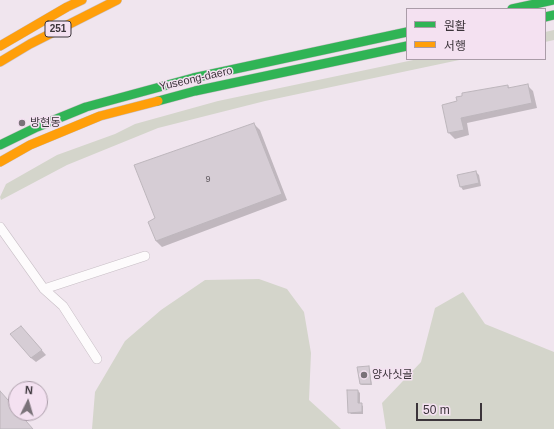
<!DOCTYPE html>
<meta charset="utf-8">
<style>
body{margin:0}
#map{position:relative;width:554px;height:429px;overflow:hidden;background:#f0e5ee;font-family:Arial,"Noto Sans KR",sans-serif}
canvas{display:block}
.legend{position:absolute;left:406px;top:8px;width:140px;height:52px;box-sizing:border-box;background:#f4e1f1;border:1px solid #aa9ca8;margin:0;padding:5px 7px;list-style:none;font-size:12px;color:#3b343a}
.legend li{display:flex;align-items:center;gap:8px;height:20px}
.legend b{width:20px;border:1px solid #aa9ca8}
.north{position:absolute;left:8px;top:381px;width:40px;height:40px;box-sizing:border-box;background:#f4e1f1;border:1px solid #aa9ca8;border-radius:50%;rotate:5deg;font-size:11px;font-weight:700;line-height:16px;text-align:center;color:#3b343a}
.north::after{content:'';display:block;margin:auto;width:14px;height:18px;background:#7a7279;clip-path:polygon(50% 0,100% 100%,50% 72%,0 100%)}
.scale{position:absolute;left:416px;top:403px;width:66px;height:18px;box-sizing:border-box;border:2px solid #3b343a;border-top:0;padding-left:5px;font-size:12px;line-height:14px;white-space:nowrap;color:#3b343a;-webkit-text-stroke:3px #f4e1f1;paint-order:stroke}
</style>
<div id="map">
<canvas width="554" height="429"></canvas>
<ul class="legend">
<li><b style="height:5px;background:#30b455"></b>원활</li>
<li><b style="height:5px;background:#ff9f0a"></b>서행</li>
</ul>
<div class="north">N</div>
<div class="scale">50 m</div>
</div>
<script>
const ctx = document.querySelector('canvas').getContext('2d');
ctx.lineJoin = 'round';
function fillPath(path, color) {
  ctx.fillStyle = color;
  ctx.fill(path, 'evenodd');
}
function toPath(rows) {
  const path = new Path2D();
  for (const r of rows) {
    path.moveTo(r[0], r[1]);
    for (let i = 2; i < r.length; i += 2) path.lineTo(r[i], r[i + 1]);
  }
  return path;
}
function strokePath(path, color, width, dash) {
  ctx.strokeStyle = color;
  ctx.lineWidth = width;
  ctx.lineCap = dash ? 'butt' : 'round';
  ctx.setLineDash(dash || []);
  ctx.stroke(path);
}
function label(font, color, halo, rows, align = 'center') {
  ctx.font = font + ' Arial,"Noto Sans KR",sans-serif';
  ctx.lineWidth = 3;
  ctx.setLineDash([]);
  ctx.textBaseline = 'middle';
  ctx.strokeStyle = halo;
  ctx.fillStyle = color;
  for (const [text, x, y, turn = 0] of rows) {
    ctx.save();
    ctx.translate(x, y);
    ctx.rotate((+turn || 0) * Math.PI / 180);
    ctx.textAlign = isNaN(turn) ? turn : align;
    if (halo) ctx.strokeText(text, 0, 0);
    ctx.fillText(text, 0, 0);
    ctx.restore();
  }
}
const green = toPath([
 [554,30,554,40,545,42,545,32],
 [418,59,464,59,265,101,158,128,67,165,1,200,0,197,6,184,57,155,115,134,135,124,218,101],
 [259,279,287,289,304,312,311,353,309,400,341,429,92,429,95,392,125,341,161,310,205,280],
 [463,292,485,324,554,352,554,429,386,429,382,403,421,362,435,308]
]);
const shadow = toPath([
 [527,85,533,91,537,108,467,123,469,135,455,139,449,133,443,106,508,86,510,88],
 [254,124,260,130,287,200,162,247,156,241,156,219],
 [476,172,479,175,481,186,463,190,461,187,459,176],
 [25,331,46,355,36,362,31,358],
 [369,367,372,385,362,385,360,384],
 [358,391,360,393,360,404,363,406,363,414,351,414,349,412]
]);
const building = toPath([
 [528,84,532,103,461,118,464,130,448,133,442,105,457,101,456,97,462,96,462,93,508,85,508,88,528,84],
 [254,123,282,194,156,241,148,222,155,218,134,165,254,123],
 [476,171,479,183,460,187,457,175,476,171],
 [21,326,42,350,31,358,10,334,21,326],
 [369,366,371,384,360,384,357,367,369,366],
 [347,390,358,390,358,403,362,403,362,412,348,413,347,390],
 [0,391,16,409,16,413,19,413,33,429,0,429,0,391]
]);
const street = toPath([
 [0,227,44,289,63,306,97,359],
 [44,289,145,256]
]);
const fast = toPath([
 [512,9,553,0],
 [545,17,554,15],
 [158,101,195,91,407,46],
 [0,145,37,127,86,107,193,78,407,32]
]);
const slow = toPath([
 [0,46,67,7,82,0],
 [0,62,30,44,117,0],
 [0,162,30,145,100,116,158,101]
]);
const markers = [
 [22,123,4,"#7a7279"],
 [364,375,4,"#7a7279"]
];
const numberNames = [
 ["9",208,180]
];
const shields = [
 [58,29,26]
];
const shieldNames = [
 ["251",58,29]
];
const streetNames = [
 ["Yuseong-daero",196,79,-13]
];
const poiNames = [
 ["방현동",30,123],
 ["양사싯골",372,375]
];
fillPath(green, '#d4d5cb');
fillPath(shadow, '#0003');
fillPath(building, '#d6cdd5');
strokePath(building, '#bdb6bc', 1);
strokePath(street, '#c7bec5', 10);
strokePath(fast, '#c7bec5', 10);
strokePath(slow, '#c7bec5', 10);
strokePath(street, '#fdfbfc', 9);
strokePath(fast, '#30b455', 9);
strokePath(slow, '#ff9f0a', 9);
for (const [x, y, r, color] of markers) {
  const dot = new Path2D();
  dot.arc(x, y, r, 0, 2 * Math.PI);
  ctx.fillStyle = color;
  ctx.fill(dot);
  strokePath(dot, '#f4e1f1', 1.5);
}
label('9px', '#635c62', null, numberNames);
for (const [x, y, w] of shields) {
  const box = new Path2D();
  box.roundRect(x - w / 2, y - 8, w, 16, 3);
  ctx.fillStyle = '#f4e1f1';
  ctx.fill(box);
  strokePath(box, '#3b343a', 1);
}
label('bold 10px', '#3b343a', null, shieldNames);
label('11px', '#3b343a', '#f4e1f1', streetNames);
label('11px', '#3b343a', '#f4e1f1', poiNames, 'left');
</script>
